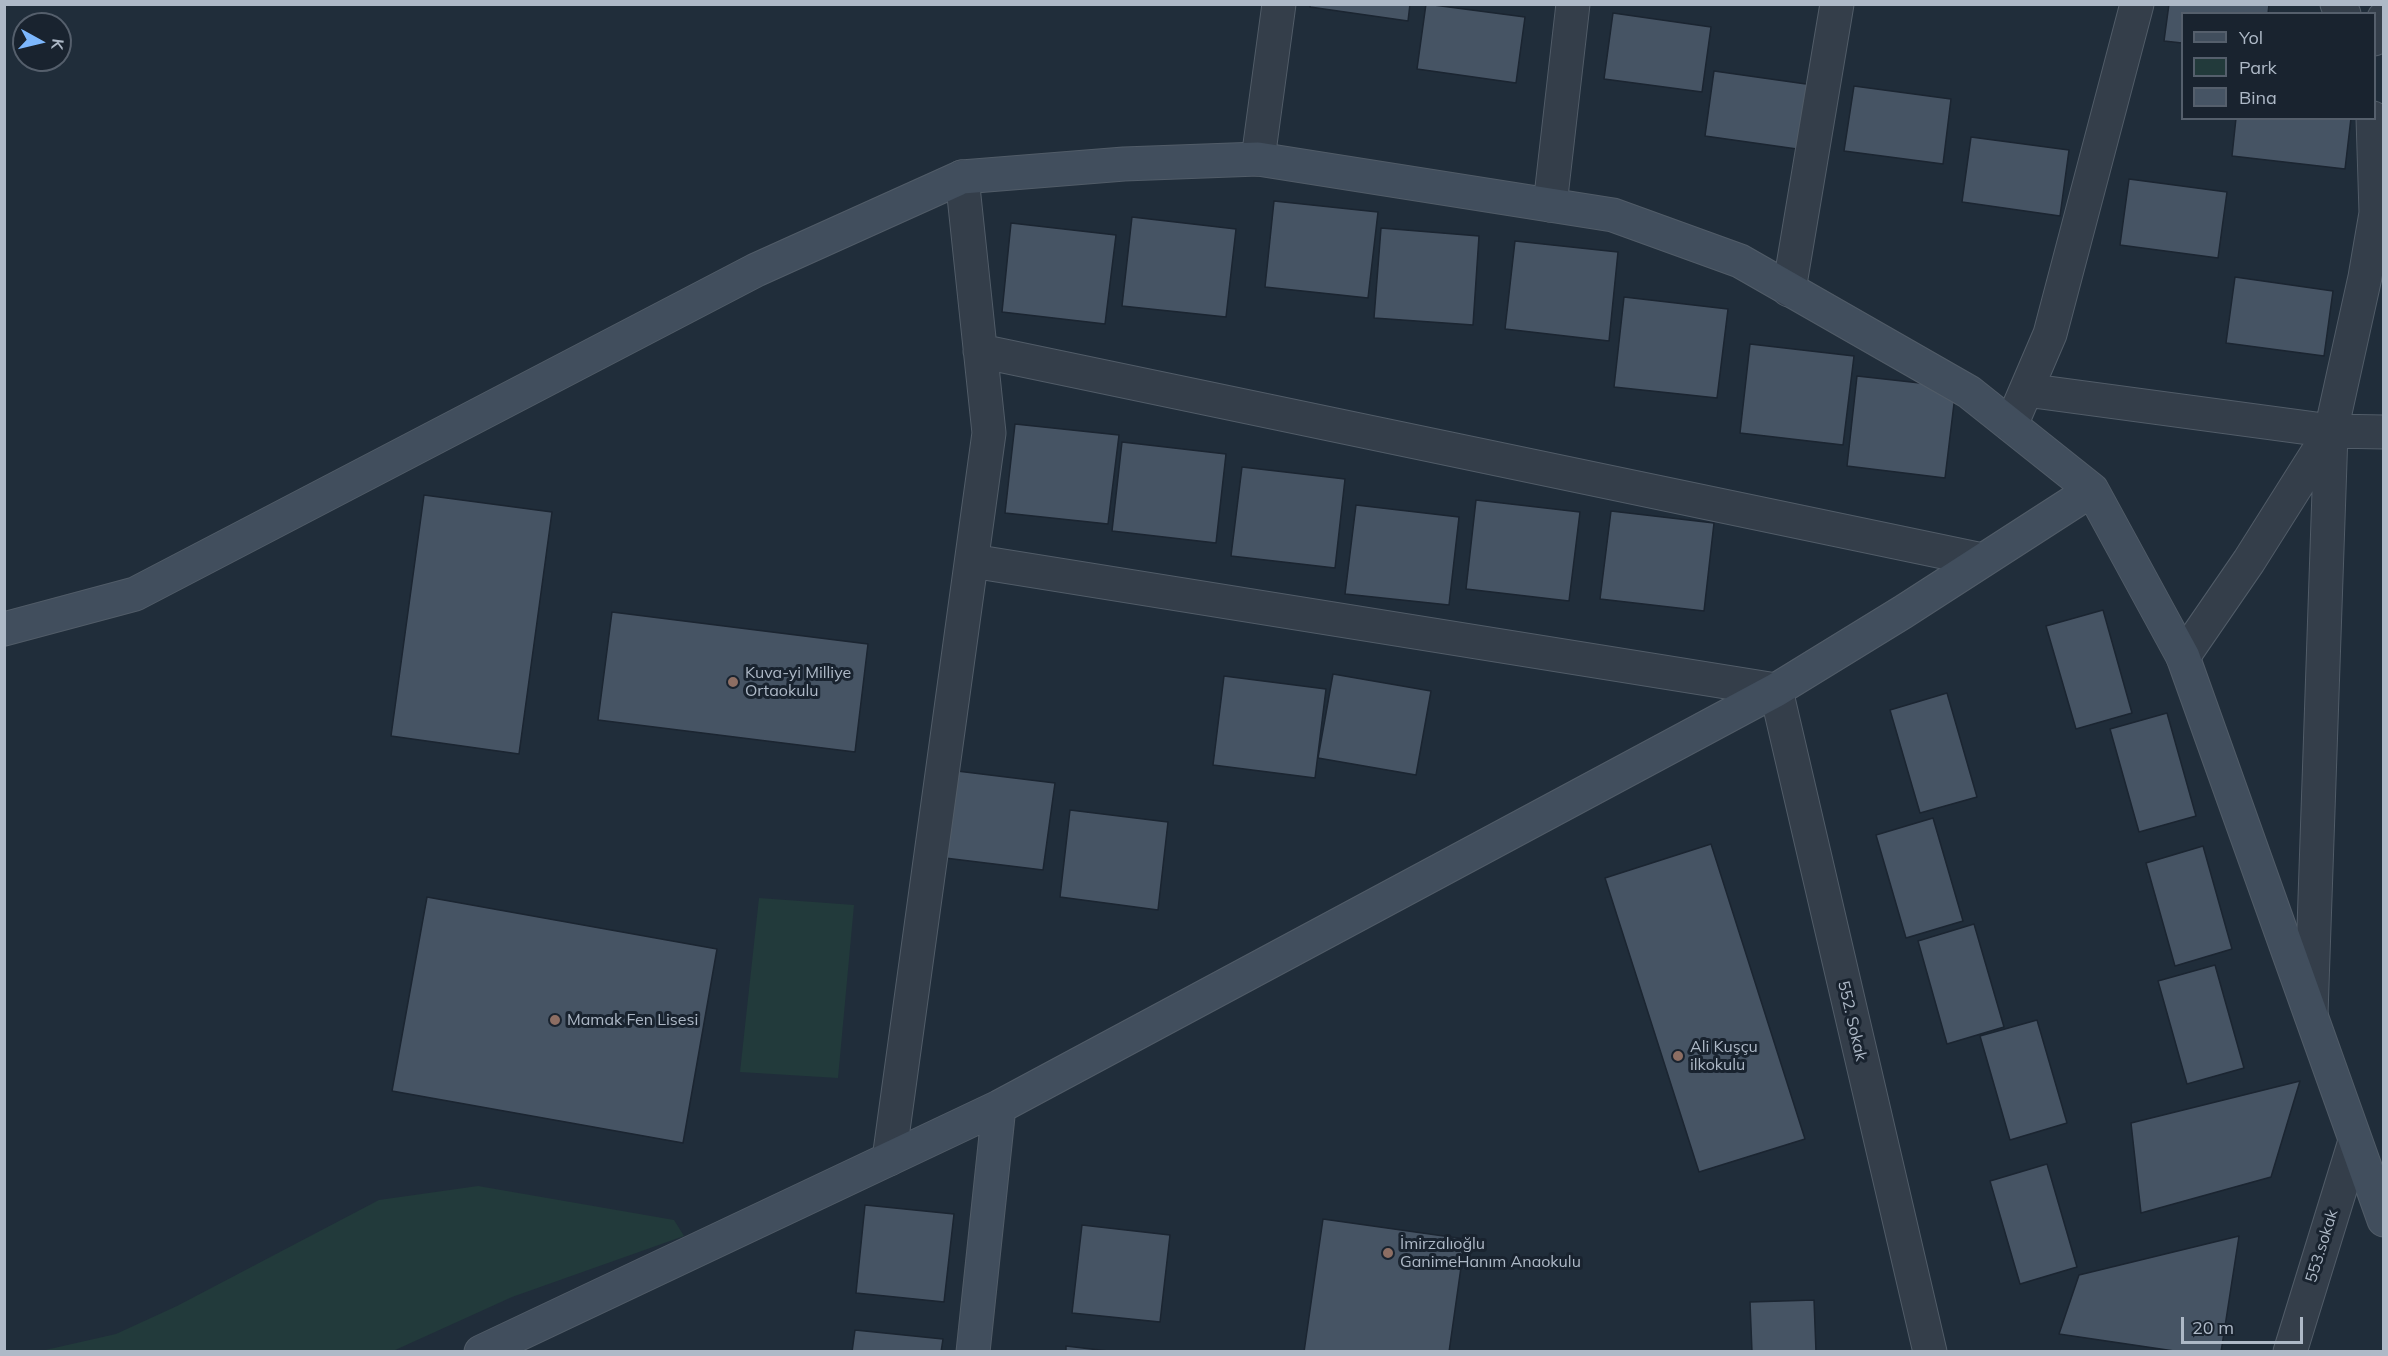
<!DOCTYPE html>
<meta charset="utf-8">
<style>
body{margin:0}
#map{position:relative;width:2388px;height:1356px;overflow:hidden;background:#202d3a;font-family:Mulish,sans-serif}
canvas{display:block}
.frame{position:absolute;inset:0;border:6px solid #aeb9c7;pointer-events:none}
.legend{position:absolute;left:2181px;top:12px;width:195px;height:108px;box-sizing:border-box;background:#19232f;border:2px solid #555f6c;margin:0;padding:8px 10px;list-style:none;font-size:18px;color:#aeb9c7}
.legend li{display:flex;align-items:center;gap:12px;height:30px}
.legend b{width:30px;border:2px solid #555f6c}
.north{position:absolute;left:12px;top:12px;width:60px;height:60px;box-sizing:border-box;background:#19232f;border:2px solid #555f6c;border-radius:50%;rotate:98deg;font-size:16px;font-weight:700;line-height:24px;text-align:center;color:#aeb9c7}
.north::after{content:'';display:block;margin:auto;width:21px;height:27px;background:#7db7fd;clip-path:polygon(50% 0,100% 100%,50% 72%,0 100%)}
.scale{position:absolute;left:2181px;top:1317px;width:122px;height:27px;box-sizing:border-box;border:3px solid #aeb9c7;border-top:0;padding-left:8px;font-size:18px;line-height:21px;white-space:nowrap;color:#aeb9c7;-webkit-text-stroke:4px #19232f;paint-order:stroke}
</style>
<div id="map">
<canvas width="2388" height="1356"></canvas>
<div class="frame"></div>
<ul class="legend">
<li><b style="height:8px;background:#414e5d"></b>Yol</li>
<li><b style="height:16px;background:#223a3b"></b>Park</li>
<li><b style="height:16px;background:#465464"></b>Bina</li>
</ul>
<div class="north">K</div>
<div class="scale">20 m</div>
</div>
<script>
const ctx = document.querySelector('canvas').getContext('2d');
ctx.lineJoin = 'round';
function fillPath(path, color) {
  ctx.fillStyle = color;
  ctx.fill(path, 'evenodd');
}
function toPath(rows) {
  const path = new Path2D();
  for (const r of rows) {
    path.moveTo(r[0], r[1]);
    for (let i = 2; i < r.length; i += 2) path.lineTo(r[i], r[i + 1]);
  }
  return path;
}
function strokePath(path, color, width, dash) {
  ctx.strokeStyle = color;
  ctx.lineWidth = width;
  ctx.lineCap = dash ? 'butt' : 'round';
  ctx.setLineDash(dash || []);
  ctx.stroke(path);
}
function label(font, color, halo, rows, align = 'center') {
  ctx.font = font + ' Mulish,sans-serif';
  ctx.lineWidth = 6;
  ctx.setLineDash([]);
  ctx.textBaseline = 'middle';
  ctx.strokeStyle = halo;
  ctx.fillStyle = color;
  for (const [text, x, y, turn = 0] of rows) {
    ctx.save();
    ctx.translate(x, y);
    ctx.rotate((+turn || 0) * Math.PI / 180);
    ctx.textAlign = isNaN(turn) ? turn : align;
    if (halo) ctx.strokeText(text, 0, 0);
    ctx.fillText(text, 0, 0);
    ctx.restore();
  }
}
const green = toPath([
 [759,898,854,905,838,1078,740,1072],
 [478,1186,674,1220,684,1236,512,1297,393,1351,41,1351,116,1334,177,1306,379,1200]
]);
const building = toPath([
 [1310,4,1410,4,1408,21,1310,7,1310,4],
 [1426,4,1525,17,1516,83,1417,69,1426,4],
 [2169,4,2269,4,2268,14,2182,14,2182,43,2164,41,2169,4],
 [1613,13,1711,27,1702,92,1604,79,1613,13],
 [1714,71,1813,85,1804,150,1705,136,1714,71],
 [1854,86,1951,99,1943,164,1844,151,1854,86],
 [2236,118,2351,118,2345,169,2232,156,2236,118],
 [1971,137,2069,150,2060,216,1962,202,1971,137],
 [2129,179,2227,192,2218,258,2120,245,2129,179],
 [1274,201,1378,212,1368,298,1265,287,1274,201],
 [1132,217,1236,229,1226,317,1122,306,1132,217],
 [1011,223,1116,235,1105,324,1002,312,1011,223],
 [1381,228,1479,236,1473,325,1374,318,1381,228],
 [1515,241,1618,252,1609,341,1505,329,1515,241],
 [2235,277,2333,291,2324,356,2226,343,2235,277],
 [1624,297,1728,309,1717,398,1614,387,1624,297],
 [1750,344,1854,356,1843,445,1740,433,1750,344],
 [1857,376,1956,387,1945,478,1847,466,1857,376],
 [1015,424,1119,435,1108,524,1005,513,1015,424],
 [1122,442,1226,454,1216,543,1112,531,1122,442],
 [1242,467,1345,479,1335,568,1231,556,1242,467],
 [424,495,552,512,519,754,391,736,424,495],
 [1476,500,1580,512,1569,601,1466,589,1476,500],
 [1356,505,1459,517,1449,605,1345,594,1356,505],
 [1611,511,1714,523,1704,611,1600,599,1611,511],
 [2103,610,2132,713,2076,729,2046,626,2103,610],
 [612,612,868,644,855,752,598,720,612,612],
 [1333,674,1431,691,1416,775,1318,758,1333,674],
 [1224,676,1326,689,1315,778,1213,765,1224,676],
 [1947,693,1977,797,1920,813,1890,710,1947,693],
 [2167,713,2196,816,2139,832,2110,729,2167,713],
 [957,771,1055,783,1043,870,945,858,957,771],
 [1070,810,1168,822,1158,910,1060,897,1070,810],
 [1933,818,1963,921,1906,938,1876,835,1933,818],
 [1711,844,1805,1139,1699,1172,1605,878,1711,844],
 [2203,846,2232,949,2175,966,2146,863,2203,846],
 [427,897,717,949,683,1143,392,1091,427,897],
 [1974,924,2004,1027,1947,1044,1918,941,1974,924],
 [2215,965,2244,1068,2187,1084,2158,981,2215,965],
 [2037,1020,2067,1123,2010,1140,1980,1036,2037,1020],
 [2300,1081,2271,1177,2141,1213,2131,1123,2300,1081],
 [2047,1164,2077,1267,2020,1284,1990,1181,2047,1164],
 [865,1205,954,1214,944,1302,856,1293,865,1205],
 [1323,1219,1465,1239,1449,1352,1304,1352,1323,1219],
 [1082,1225,1170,1235,1160,1322,1072,1313,1082,1225],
 [2239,1236,2221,1352,2181,1352,2059,1334,2079,1275,2239,1236],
 [1814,1300,1816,1352,1752,1352,1750,1302,1814,1300],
 [855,1330,943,1339,941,1352,852,1352,855,1330],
 [1066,1346,1116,1352,1066,1352,1066,1346]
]);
const street = toPath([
 [2337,4,2344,14],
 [2374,39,2384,18],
 [1258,159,1279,4],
 [1550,205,1573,4],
 [1789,290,1837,4],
 [980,351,1982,560],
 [2026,390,2331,431,2384,432],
 [2011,425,2050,334,2137,4],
 [972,561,1776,690,1930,1352],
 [2183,657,2249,561,2331,431,2365,277,2376,213,2373,118],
 [2311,1014,2331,433],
 [889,1159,989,433,962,177],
 [2290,1352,2355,1141]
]);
const secondary = toPath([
 [4,629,135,594,756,270,962,177,1124,164,1258,159,1613,215,1740,261,1969,392,2092,490,2183,657,2384,1220],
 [481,1352,999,1107,1776,690,1903,612,2092,490],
 [973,1352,999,1107]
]);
const markers = [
 [733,682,6,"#8d6e63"],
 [555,1020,6,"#8d6e63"],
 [1678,1056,6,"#8d6e63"],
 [1388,1253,6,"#8d6e63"]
];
const poiNames = [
 ["Kuva-yi Milliye",745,673],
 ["Ortaokulu",745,691],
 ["Mamak Fen Lisesi",567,1020],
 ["Ali Kuşçu",1690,1047],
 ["ilkokulu",1690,1065],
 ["İmirzalıoğlu",1400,1244],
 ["GanimeHanım Anaokulu",1400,1262]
];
const streetNames = [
 ["552. Sokak",1852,1021,77],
 ["553.sokak",2322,1246,-73]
];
fillPath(green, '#223a3b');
fillPath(building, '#465464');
strokePath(building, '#1b2531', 1.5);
strokePath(street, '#515c68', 35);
strokePath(secondary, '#515c68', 35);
strokePath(street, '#343e4a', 33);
strokePath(secondary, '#414e5d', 33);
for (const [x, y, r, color] of markers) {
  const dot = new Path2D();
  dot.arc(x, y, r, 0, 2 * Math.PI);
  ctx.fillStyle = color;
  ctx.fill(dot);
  strokePath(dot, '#19232f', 2);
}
label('16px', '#aeb9c7', '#19232f', poiNames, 'left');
label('16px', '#aeb9c7', '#19232f', streetNames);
</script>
